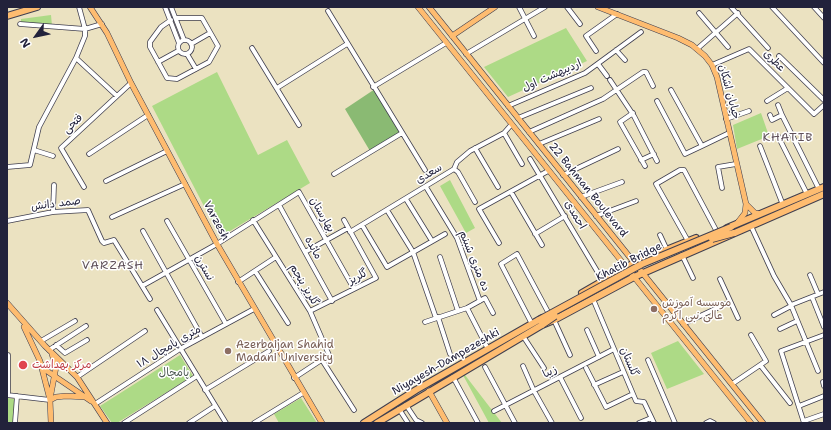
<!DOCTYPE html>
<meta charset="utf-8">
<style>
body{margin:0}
#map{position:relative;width:831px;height:430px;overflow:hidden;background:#ebe2c1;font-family:"Shantell Sans",sans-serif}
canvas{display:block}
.frame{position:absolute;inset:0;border:8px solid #22223b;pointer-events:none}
.north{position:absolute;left:16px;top:16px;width:40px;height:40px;-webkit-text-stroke:3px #fff;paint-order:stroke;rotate:237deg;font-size:11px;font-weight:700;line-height:16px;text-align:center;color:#22223b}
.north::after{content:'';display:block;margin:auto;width:14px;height:18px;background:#22223b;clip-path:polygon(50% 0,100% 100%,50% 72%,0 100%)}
</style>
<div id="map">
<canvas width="831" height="430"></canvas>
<div class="frame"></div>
<div class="north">N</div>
</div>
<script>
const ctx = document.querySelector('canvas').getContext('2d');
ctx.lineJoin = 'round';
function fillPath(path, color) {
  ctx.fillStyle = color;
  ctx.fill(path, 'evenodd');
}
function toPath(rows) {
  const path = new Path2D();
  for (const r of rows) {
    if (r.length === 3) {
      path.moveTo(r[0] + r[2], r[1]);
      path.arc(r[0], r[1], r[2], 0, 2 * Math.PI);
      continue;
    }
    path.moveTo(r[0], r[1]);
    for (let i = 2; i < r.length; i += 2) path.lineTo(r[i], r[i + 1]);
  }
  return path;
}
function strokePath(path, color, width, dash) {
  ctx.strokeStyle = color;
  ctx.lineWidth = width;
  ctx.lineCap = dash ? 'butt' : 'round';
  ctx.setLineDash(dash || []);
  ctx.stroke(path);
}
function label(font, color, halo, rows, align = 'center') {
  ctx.font = font + ' "Shantell Sans","Playpen Sans Arabic",sans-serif';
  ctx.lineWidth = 3;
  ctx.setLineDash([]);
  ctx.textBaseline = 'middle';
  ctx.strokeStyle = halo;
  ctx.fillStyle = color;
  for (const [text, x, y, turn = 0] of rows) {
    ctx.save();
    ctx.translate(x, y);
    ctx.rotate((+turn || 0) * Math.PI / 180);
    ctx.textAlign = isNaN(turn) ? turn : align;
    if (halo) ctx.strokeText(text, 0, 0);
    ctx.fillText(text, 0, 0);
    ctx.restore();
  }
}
const green = toPath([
 [51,15,52,26,21,24,21,19],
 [566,28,587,61,508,97,484,67],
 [217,72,258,155,287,140,310,183,220,237,152,106],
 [761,113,769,136,737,149,733,125],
 [450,180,475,228,466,233,440,186],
 [678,341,704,374,667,389,651,353],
 [180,355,193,376,117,423,112,423,100,406],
 [458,366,502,423,489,423],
 [7,398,15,399,14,423,7,423],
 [301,398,317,423,279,423,274,414]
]);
const forest = toPath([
 [375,89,401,132,370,151,345,109]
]);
const minor = toPath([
 [165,7,179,43],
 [171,7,184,40],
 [519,7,534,36],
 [567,7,580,24],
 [731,7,768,48],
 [772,7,824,63],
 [814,7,824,18],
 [328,11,425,170],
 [699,13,728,47],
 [171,20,161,27,150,42,150,47,167,78,177,79,209,62,218,46,202,18,176,18],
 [20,24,85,29,102,24],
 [185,47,7],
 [191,44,210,33],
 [252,48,299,125],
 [697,49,738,13],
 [616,50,625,60],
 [596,51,586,36,617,14],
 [187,54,196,69],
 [466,54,545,7],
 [779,56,824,100],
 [76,58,117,96],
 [158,62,178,51],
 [598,64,607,76],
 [712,65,749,49,814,114,824,105],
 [610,80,634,116,657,161],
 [373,87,446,43],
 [277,88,347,44],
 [671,90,702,146,729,133],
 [657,101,685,154,702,146],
 [767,101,788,88],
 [778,105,782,115],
 [508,106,585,73,641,32],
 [633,113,620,122,645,166],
 [770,115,772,120,782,115,819,189],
 [518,118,591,88],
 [726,119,749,111],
 [529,132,603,99,643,72,646,72,653,86],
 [504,133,522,164],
 [778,136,807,194],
 [539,144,599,119],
 [760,146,783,205],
 [475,148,498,187],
 [34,150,53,156],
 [89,154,148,115],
 [530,159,603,281],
 [641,160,654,154],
 [7,167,30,165,39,127,76,58,85,36,85,29,79,7],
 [454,169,458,172,475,202],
 [334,174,402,133],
 [563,175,618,149],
 [106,181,167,151],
 [84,187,61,148,131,83],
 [426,187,457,238,480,301],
 [722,188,718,167,736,164],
 [511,192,542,245],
 [581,197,622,182],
 [406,199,432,241],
 [279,205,332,301],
 [387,210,413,252,436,318],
 [53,212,54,185],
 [596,216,636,201],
 [112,217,185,184],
 [253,220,310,311,329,355,294,378],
 [7,221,53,212,88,210,102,241,104,243,114,240,150,299],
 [167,221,226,324],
 [362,225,387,267,445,234],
 [751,226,774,276,791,305,818,371],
 [143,231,202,337],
 [350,232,454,169,457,162,470,151,504,133,511,125],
 [535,234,565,216],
 [660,235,667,250],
 [688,241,656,184,680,170,684,170,716,230],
 [499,243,479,209,548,171],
 [305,252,348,228],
 [682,255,693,278],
 [440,257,458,311],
 [255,271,288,323],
 [810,275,818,294],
 [720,279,738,318],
 [238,282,276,257],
 [142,286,217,244,299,192,354,289],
 [812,297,824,327],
 [593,299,636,401,644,402,654,423],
 [791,305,824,292],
 [467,308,488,349],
 [157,310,226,423],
 [310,311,376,278,344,220],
 [774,315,791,306],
 [438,317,450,354],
 [554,320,570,355],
 [425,322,467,308,485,298,493,313],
 [532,324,501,264,517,254,548,312],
 [683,324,730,302],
 [780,329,797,321],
 [587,330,599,357],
 [523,336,544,368],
 [41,341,75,321],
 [56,345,65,353,87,340],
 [49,350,86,326],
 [8,355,8,395],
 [322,360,354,410],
 [648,360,675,423],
 [523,366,534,391,552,423],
 [761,366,790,403],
 [485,367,515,423],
 [586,368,606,407,633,394],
 [77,377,145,331],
 [453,377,478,423],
 [560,377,581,418],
 [823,382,824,386],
 [732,384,766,361,751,335],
 [594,385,623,372],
 [205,390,269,351],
 [7,395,50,400],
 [95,404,180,349,254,309],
 [406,405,416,420,422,423],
 [799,406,824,396],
 [399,409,408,423],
 [494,411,614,349],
 [804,421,824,414],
 [15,423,17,396],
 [124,423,197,376],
 [189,423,215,406],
 [254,423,303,393],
 [639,423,651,418],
 [706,423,710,421,714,423],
 [804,423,781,351,824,335]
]);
const major = toPath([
 [90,7,107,33,131,83,217,244,322,423],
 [418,7,751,423],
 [429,7,763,423],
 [598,7,678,38,692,45,705,56,712,65,717,77,746,204,755,213,760,214],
 [452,36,495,7],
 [738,222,745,213,746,204],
 [7,303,45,346,77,377,107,423],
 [24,327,40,361,50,400,51,423],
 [42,365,47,371,91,401],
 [429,391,447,423],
 [50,399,56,367,52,354],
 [50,400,56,397,66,396,86,397]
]);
const highway = toPath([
 [7,16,37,7],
 [727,228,824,187],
 [582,293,634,263,696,238],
 [364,423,416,390,542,318],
 [377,423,542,325,554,320,634,277,824,194]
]);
const highwayBridge = toPath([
 [712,239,734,233],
 [539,320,642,264,731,227],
 [542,325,555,316]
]);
const markers = [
 [654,309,4,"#8d6e63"],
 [228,351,4,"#8d6e63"],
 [23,365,5,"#e0444e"]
];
const streetNames = [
 ["عطری",774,61,45],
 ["اردیبهشت اول",552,76,-24],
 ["خیابان اشکان",729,92,75],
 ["فتحی",73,124,-43],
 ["سعدی",429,174,-31],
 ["22 Bahman Boulevard",588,190,51],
 ["صمد دانش",56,204,-7],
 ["بهارستان",322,215,60],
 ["احمدی",575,215,59],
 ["Varzesh",216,221,62],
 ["مائده",313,248,61],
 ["ده متری شبنم",474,261,68],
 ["Khatib Bridge",629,262,-27],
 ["نسترن",204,268,60],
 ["گلریز",358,277,-28],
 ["گلریز پنجم",304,285,59],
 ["۱۸ متری پامچال",169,347,-31],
 ["Niyayesh-Dampezeshki",446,362,-30],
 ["گلستان",629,362,67],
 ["زیبا",550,372,-28]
];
const educationNames = [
 ["موسسه آموزش",662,303],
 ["عالی نبی اکرم",662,316],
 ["Azerbaijan Shahid",236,345],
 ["Madani University",236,358]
];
const healthNames = [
 ["مرکز بهداشت",32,365]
];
const parkNames = [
 ["پامچال",174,373]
];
const neighbourhoodNames = [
 ["KHATIB",788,138],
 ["VARZASH",113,266]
];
fillPath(green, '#adda86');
fillPath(forest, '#8aba73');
strokePath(minor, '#403f4f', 5.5);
strokePath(major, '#403f4f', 6);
strokePath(highway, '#403f4f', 8);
strokePath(minor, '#fff', 4);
strokePath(major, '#febc70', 5);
strokePath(highway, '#febc70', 6);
strokePath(highwayBridge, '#403f4f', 8, []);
strokePath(highwayBridge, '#febc70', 6);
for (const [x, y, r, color] of markers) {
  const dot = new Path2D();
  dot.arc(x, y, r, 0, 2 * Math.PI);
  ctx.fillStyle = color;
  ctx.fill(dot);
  strokePath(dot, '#fff', 1.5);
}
label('11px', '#22223b', '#fff', streetNames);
label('11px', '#785e54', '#fff', educationNames, 'left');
label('11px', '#be3a42', '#fff', healthNames, 'left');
label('11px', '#4c5952', '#fff', parkNames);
ctx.letterSpacing = '1px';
label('12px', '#5f5059', '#fff', neighbourhoodNames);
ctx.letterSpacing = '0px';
</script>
